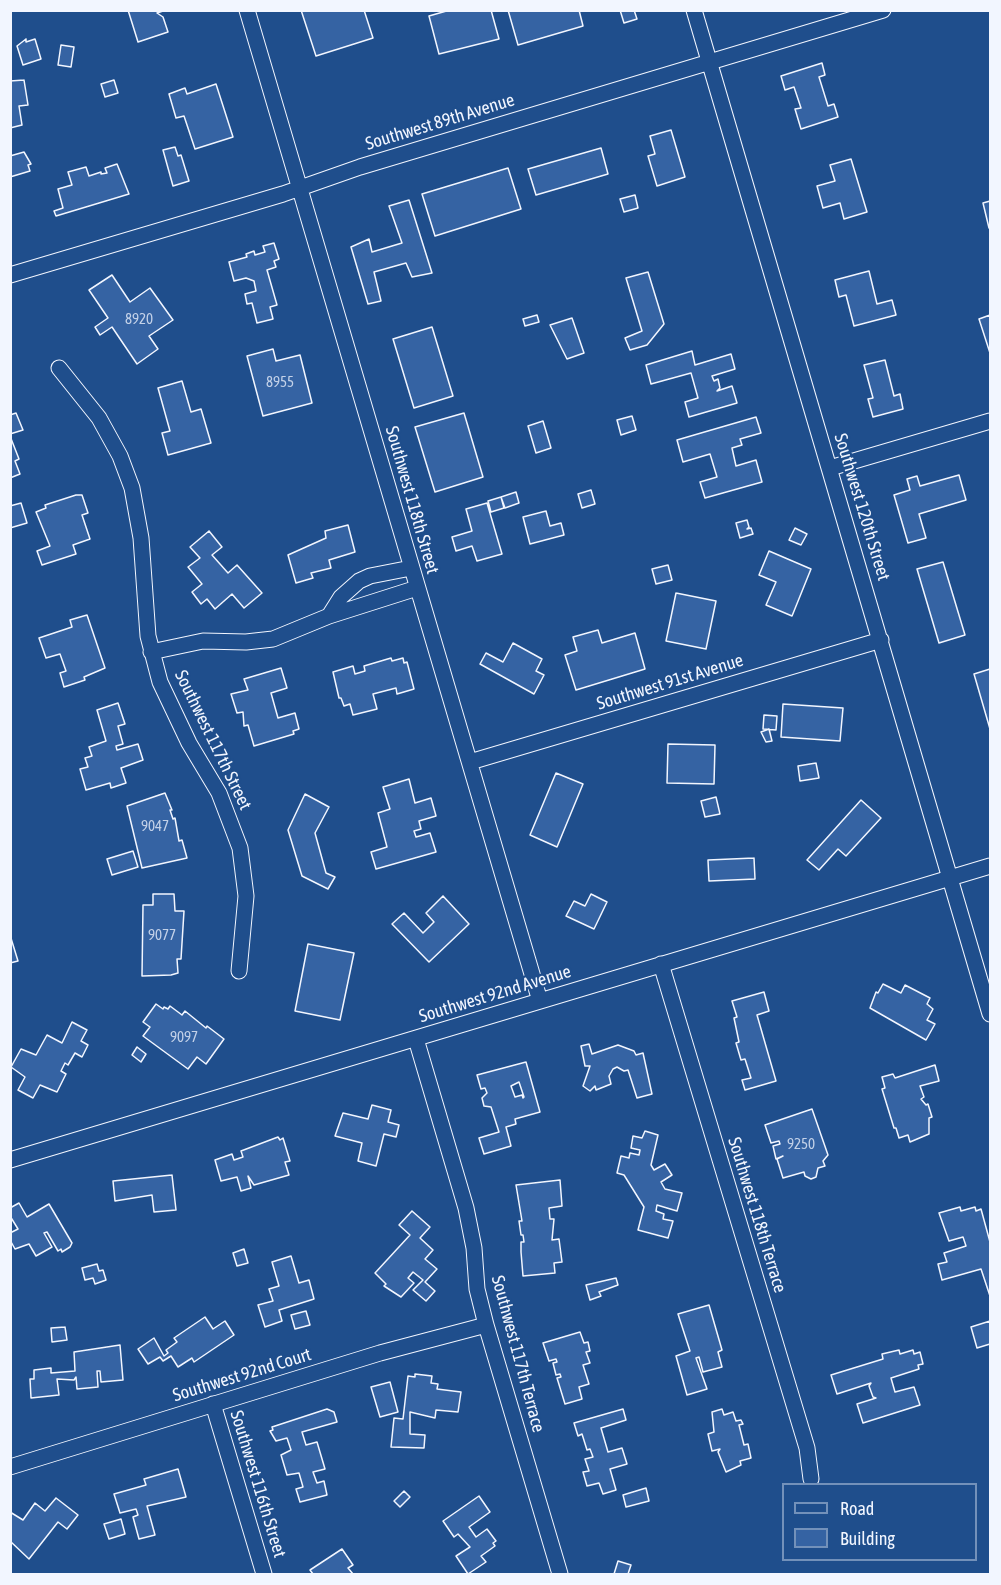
<!DOCTYPE html>
<style>
body{margin:0}
#map{position:relative;width:1001px;height:1585px;overflow:hidden;background:#1f4e8c;font-family:"Asap Condensed",sans-serif}
canvas{display:block}
.frame{position:absolute;inset:0;border:12px solid #f2f6ff;pointer-events:none}
.legend{position:absolute;left:782px;top:1483px;width:195px;height:78px;box-sizing:border-box;background:#1f4e8c;border:2px solid #7391ba;margin:0;padding:8px 10px;list-style:none;font-size:18px;color:#f2f6ff}
.legend li{display:flex;align-items:center;gap:12px;height:30px}
.legend b{width:30px;border:2px solid #7391ba}
</style>
<div id="map">
<canvas width="1001" height="1585"></canvas>
<div class="frame"></div>
<ul class="legend">
<li><b style="height:8px;background:#1f4e8c"></b>Road</li>
<li><b style="height:16px;background:#3563a3"></b>Building</li>
</ul>
</div>
<script>
const ctx = document.querySelector('canvas').getContext('2d');
ctx.lineJoin = 'round';
function fillPath(path, color) {
  ctx.fillStyle = color;
  ctx.fill(path, 'evenodd');
}
function toPath(rows) {
  const path = new Path2D();
  for (const r of rows) {
    path.moveTo(r[0], r[1]);
    for (let i = 2; i < r.length; i += 2) path.lineTo(r[i], r[i + 1]);
  }
  return path;
}
function strokePath(path, color, width, dash) {
  ctx.strokeStyle = color;
  ctx.lineWidth = width;
  ctx.lineCap = dash ? 'butt' : 'round';
  ctx.setLineDash(dash || []);
  ctx.stroke(path);
}
function label(font, color, halo, rows, align = 'center') {
  ctx.font = font + ' "Asap Condensed",sans-serif';
  ctx.lineWidth = 4.5;
  ctx.setLineDash([]);
  ctx.textBaseline = 'middle';
  ctx.strokeStyle = halo;
  ctx.fillStyle = color;
  for (const [text, x, y, turn = 0] of rows) {
    ctx.save();
    ctx.translate(x, y);
    ctx.rotate((+turn || 0) * Math.PI / 180);
    ctx.textAlign = isNaN(turn) ? turn : align;
    if (halo) ctx.strokeText(text, 0, 0);
    ctx.fillText(text, 0, 0);
    ctx.restore();
  }
}
const building = toPath([
 [128,10,166,10,157,13,163,17,168,32,138,42,128,10],
 [301,10,364,10,373,38,316,56,301,10],
 [450,10,491,10,499,39,439,54,429,16,450,10],
 [508,10,579,10,583,26,518,45,508,10],
 [620,10,634,10,637,19,624,23,620,10],
 [26,39,26,42,35,39,41,59,23,65,17,46,26,39],
 [61,45,74,47,71,67,58,65,61,45],
 [822,63,825,75,819,77,828,106,834,104,838,117,801,129,795,109,801,108,794,87,785,90,781,76,822,63],
 [24,80,28,105,19,106,22,125,10,128,10,81,24,80],
 [114,80,118,93,105,97,101,84,114,80],
 [216,84,233,137,195,149,184,116,176,118,169,94,185,88,187,94,216,84],
 [671,130,685,177,657,186,648,156,655,154,650,136,671,130],
 [175,147,178,156,181,155,189,181,173,186,163,150,175,147],
 [601,148,608,174,536,195,528,169,601,148],
 [24,152,31,164,28,165,30,171,10,177,10,156,24,152],
 [851,159,867,212,844,219,840,203,823,208,817,186,835,181,830,165,851,159],
 [117,164,129,194,56,216,54,211,63,208,58,189,72,185,68,172,86,167,89,176,101,172,101,174,107,173,105,168,117,164],
 [508,168,521,209,435,236,422,194,508,168],
 [635,195,638,208,624,212,620,199,635,195],
 [409,200,432,273,412,277,406,263,374,272,381,301,368,304,351,247,369,239,372,252,402,243,389,206,409,200],
 [990,201,990,227,989,228,983,203,990,201],
 [274,243,279,259,274,261,276,267,267,270,277,305,270,307,273,319,257,323,252,303,247,304,245,294,256,291,254,281,246,278,234,281,229,262,247,257,246,254,254,251,255,255,265,252,263,246,274,243],
 [869,271,877,304,892,300,896,315,854,326,846,295,839,297,835,280,869,271],
 [648,272,664,324,647,345,630,350,625,338,642,331,626,278,648,272],
 [112,275,130,302,150,288,173,320,149,336,158,349,137,364,112,327,100,335,95,327,108,318,89,290,112,275],
 [537,315,539,322,525,326,523,319,537,315],
 [990,315,990,353,979,319,990,315],
 [572,318,584,353,567,359,550,325,572,318],
 [432,327,453,396,414,408,393,339,432,327],
 [273,349,276,361,300,355,312,403,263,416,247,356,273,349],
 [692,351,695,365,731,354,735,369,712,376,714,381,718,379,720,388,717,391,732,386,737,403,689,417,685,402,698,398,691,373,651,384,646,365,692,351],
 [885,360,894,396,900,394,903,409,873,417,868,399,873,398,864,365,885,360],
 [182,381,191,412,201,409,211,443,168,455,162,433,170,431,158,388,182,381],
 [16,413,23,430,10,434,10,415,16,413],
 [464,413,483,477,435,492,415,427,464,413],
 [632,416,636,430,621,435,617,420,632,416],
 [756,417,761,433,740,439,742,445,732,448,736,466,756,460,762,482,705,498,700,482,717,477,710,454,683,462,677,440,756,417],
 [543,421,551,448,536,453,528,426,543,421],
 [10,436,19,459,15,461,20,474,10,478,10,436],
 [959,475,966,500,919,514,926,538,908,543,894,495,910,490,907,479,917,476,920,486,959,475],
 [591,490,595,504,582,508,578,494,591,490],
 [516,492,519,503,505,508,501,497,516,492],
 [76,495,82,495,88,513,82,515,90,539,73,545,76,554,42,565,37,551,50,546,36,512,46,508,45,505,76,495],
 [501,497,504,508,491,512,488,501,501,497],
 [21,503,27,523,10,528,10,506,21,503],
 [487,503,502,554,477,561,472,546,456,551,452,537,472,531,466,509,487,503],
 [546,511,550,526,561,523,564,535,530,544,523,517,546,511],
 [747,520,749,527,747,529,751,528,753,534,740,538,736,523,747,520],
 [348,525,355,552,329,560,331,568,311,573,313,578,296,583,288,555,326,538,325,531,348,525],
 [795,528,807,534,801,545,789,540,795,528],
 [209,531,222,547,212,555,228,573,237,565,262,593,244,608,232,594,215,609,207,599,201,604,192,592,202,584,188,567,200,558,190,547,209,531],
 [769,551,811,569,792,616,766,605,776,582,759,575,769,551],
 [943,562,965,635,939,643,917,569,943,562],
 [668,565,672,580,656,584,652,569,668,565],
 [676,593,716,601,706,649,666,641,676,593],
 [87,615,105,668,84,677,85,680,64,687,60,673,66,671,60,654,46,658,39,638,72,627,70,620,87,615],
 [598,630,602,643,635,633,645,669,576,690,565,655,577,651,573,637,598,630],
 [513,643,542,659,536,671,544,675,534,694,480,664,486,653,503,662,513,643],
 [391,658,392,661,403,658,404,663,407,662,414,689,397,694,396,688,373,694,377,709,353,715,350,704,344,706,341,698,339,698,333,672,353,666,355,674,365,671,364,666,391,658],
 [281,668,287,688,271,693,278,718,295,713,299,729,293,731,294,734,254,746,248,725,244,726,243,712,237,713,231,694,248,690,244,679,281,668],
 [990,669,990,729,974,674,990,669],
 [118,703,125,724,118,726,123,744,116,746,117,750,138,744,143,760,121,768,126,783,111,788,110,783,86,790,80,769,88,767,85,758,92,756,89,747,106,741,97,710,118,703],
 [783,704,843,708,840,741,781,737,783,704],
 [764,715,777,716,776,730,763,729,764,715],
 [769,729,772,741,766,742,761,732,769,729],
 [668,744,715,745,714,784,667,783,668,744],
 [816,763,819,778,800,781,798,766,816,763],
 [556,773,583,784,557,847,530,835,556,773],
 [409,779,415,803,431,798,436,816,419,821,421,829,414,831,416,837,430,833,436,852,376,869,371,852,387,847,378,813,390,809,383,787,409,779],
 [165,793,172,810,170,810,173,819,175,818,179,841,182,840,187,858,142,868,127,806,165,793],
 [305,794,329,807,315,833,326,873,335,877,328,889,302,876,288,830,305,794],
 [716,797,720,814,705,817,701,801,716,797],
 [861,800,881,818,846,856,838,849,819,870,807,860,861,800],
 [133,851,138,867,112,875,107,859,133,851],
 [754,858,755,879,709,881,708,860,754,858],
 [153,894,174,894,175,911,184,911,181,959,177,959,178,973,171,975,142,976,143,905,153,905,153,894],
 [591,894,607,902,594,929,566,916,574,901,585,906,591,894],
 [443,896,469,924,429,962,392,924,404,913,423,933,434,922,426,913,443,896],
 [10,935,18,961,10,963,10,935],
 [308,944,354,953,340,1020,295,1011,308,944],
 [883,984,901,993,905,985,930,998,927,1004,933,1009,927,1020,935,1024,926,1040,870,1008,876,992,878,993,883,984],
 [764,992,769,1011,757,1015,776,1081,745,1090,742,1080,751,1078,745,1059,741,1060,736,1043,739,1042,734,1018,737,1017,732,1001,764,992],
 [156,1004,163,1009,164,1007,168,1009,170,1006,182,1015,185,1011,206,1028,207,1026,224,1039,206,1064,197,1057,188,1069,143,1036,150,1027,143,1022,156,1004],
 [72,1022,87,1030,81,1041,88,1045,82,1057,75,1053,68,1065,65,1063,61,1071,66,1074,57,1092,40,1085,33,1098,18,1090,25,1077,11,1067,21,1049,36,1055,47,1035,62,1043,72,1022],
 [589,1044,592,1054,618,1045,634,1051,636,1055,643,1053,652,1094,637,1098,628,1070,624,1071,617,1067,613,1069,609,1076,611,1084,596,1090,595,1086,590,1091,583,1086,590,1066,585,1066,581,1046,589,1044],
 [137,1047,146,1054,141,1062,132,1055,137,1047],
 [526,1062,540,1112,515,1119,516,1124,506,1127,511,1146,484,1154,479,1138,499,1132,491,1107,484,1106,482,1098,487,1093,485,1088,481,1089,477,1075,526,1062],
 [519,1082,524,1097,523,1098,522,1095,515,1097,511,1086,519,1082],
 [935,1065,939,1081,920,1086,924,1097,921,1099,926,1105,928,1104,932,1117,929,1118,929,1134,910,1142,908,1135,899,1138,896,1128,894,1128,882,1089,885,1088,882,1077,893,1074,895,1078,935,1065],
 [372,1105,391,1110,388,1122,399,1125,396,1137,384,1134,376,1166,358,1161,362,1143,335,1136,343,1113,368,1119,372,1105],
 [812,1109,828,1155,823,1161,825,1166,818,1168,816,1177,811,1179,805,1176,804,1172,783,1178,777,1159,783,1156,776,1159,773,1146,780,1144,779,1141,771,1143,765,1125,812,1109],
 [645,1131,658,1135,651,1165,654,1170,665,1164,672,1175,661,1182,665,1189,682,1193,677,1211,657,1205,656,1211,664,1214,663,1219,673,1221,668,1238,638,1230,644,1207,624,1175,617,1173,621,1156,629,1158,630,1153,639,1155,640,1150,631,1148,633,1136,642,1138,645,1131],
 [278,1137,280,1140,283,1138,290,1161,285,1162,289,1175,254,1185,248,1176,251,1188,241,1191,237,1177,221,1181,215,1160,232,1154,234,1160,243,1157,241,1151,278,1137],
 [172,1175,176,1210,154,1212,152,1195,115,1201,113,1181,172,1175],
 [560,1180,562,1206,549,1208,550,1219,554,1219,552,1240,559,1239,562,1262,554,1263,555,1273,523,1276,521,1252,521,1242,524,1242,523,1235,521,1235,519,1221,522,1221,516,1185,560,1180],
 [19,1203,27,1217,49,1204,72,1243,70,1247,62,1252,61,1249,58,1251,47,1232,44,1233,52,1247,36,1256,29,1244,15,1249,10,1240,10,1233,18,1229,10,1216,10,1208,19,1203],
 [960,1207,961,1211,975,1207,976,1211,981,1209,990,1242,990,1296,981,1269,942,1280,938,1264,947,1262,944,1253,966,1246,963,1237,949,1241,939,1213,960,1207],
 [412,1211,430,1227,420,1238,433,1250,425,1259,437,1269,425,1282,435,1291,426,1301,413,1290,423,1280,413,1272,408,1278,414,1283,401,1297,384,1286,386,1284,375,1273,410,1235,399,1225,412,1211],
 [244,1249,248,1263,237,1266,233,1253,244,1249],
 [291,1256,299,1283,309,1280,314,1299,279,1310,282,1321,265,1327,258,1305,273,1301,269,1289,279,1286,272,1262,291,1256],
 [97,1264,99,1271,103,1270,106,1280,95,1284,93,1278,85,1280,82,1268,97,1264],
 [616,1278,618,1285,599,1292,601,1296,590,1300,586,1285,616,1278],
 [709,1305,722,1350,718,1352,722,1367,703,1372,699,1357,696,1358,707,1389,687,1395,676,1356,690,1351,678,1314,709,1305],
 [306,1311,310,1325,295,1329,291,1315,306,1311],
 [205,1317,213,1329,225,1321,234,1335,194,1362,192,1358,178,1367,171,1356,163,1361,160,1357,148,1364,138,1349,154,1338,164,1356,168,1353,166,1350,177,1342,174,1338,205,1317],
 [990,1321,990,1344,977,1348,971,1327,990,1321],
 [65,1327,67,1340,52,1342,51,1328,65,1327],
 [580,1332,584,1343,588,1342,590,1351,586,1352,590,1363,583,1365,589,1384,579,1387,582,1399,565,1404,557,1378,561,1377,560,1374,556,1375,553,1363,557,1362,556,1359,549,1361,543,1343,580,1332],
 [120,1345,123,1380,101,1382,100,1371,97,1371,98,1387,77,1389,76,1377,74,1380,57,1379,59,1395,31,1398,30,1379,34,1379,34,1370,51,1368,51,1373,75,1371,74,1352,120,1345],
 [899,1350,900,1354,913,1350,914,1354,920,1352,923,1364,918,1365,919,1369,891,1378,895,1392,914,1387,920,1405,863,1423,857,1404,876,1398,873,1397,869,1386,871,1383,837,1394,831,1375,883,1359,882,1354,899,1350],
 [415,1374,432,1376,431,1383,438,1384,437,1389,461,1392,458,1412,436,1410,435,1418,410,1412,410,1434,425,1435,424,1448,391,1447,394,1418,403,1419,408,1376,415,1377,415,1374],
 [390,1382,398,1412,380,1417,371,1387,390,1382],
 [327,1409,334,1412,337,1422,302,1432,306,1445,317,1442,325,1469,313,1472,317,1483,324,1481,327,1495,300,1502,296,1489,303,1487,299,1473,287,1475,281,1455,291,1450,287,1438,276,1441,270,1431,273,1430,272,1427,327,1409],
 [623,1409,626,1420,601,1428,608,1452,622,1448,627,1464,610,1469,616,1490,603,1494,599,1483,587,1486,583,1472,589,1471,585,1459,593,1457,590,1449,587,1450,582,1434,578,1436,574,1423,623,1409],
 [722,1409,724,1415,733,1412,736,1421,741,1420,743,1424,739,1425,744,1445,748,1444,751,1458,740,1461,741,1465,726,1472,718,1452,720,1449,712,1451,708,1434,714,1432,712,1412,722,1409],
 [178,1469,186,1497,147,1506,155,1535,139,1539,133,1517,138,1515,136,1509,120,1513,114,1494,146,1485,144,1479,178,1469],
 [646,1488,649,1501,626,1507,623,1495,646,1488],
 [404,1491,410,1497,400,1507,394,1501,404,1491],
 [479,1496,490,1512,469,1527,476,1537,487,1529,496,1541,493,1543,495,1546,481,1556,486,1562,468,1574,456,1556,470,1547,458,1534,454,1537,443,1521,479,1496],
 [56,1498,78,1515,67,1529,58,1522,29,1559,10,1541,10,1512,23,1520,35,1503,45,1511,56,1498],
 [121,1519,125,1534,109,1539,104,1524,121,1519],
 [342,1549,353,1565,348,1568,353,1574,313,1574,310,1570,342,1549],
 [618,1561,631,1565,628,1574,614,1574,618,1561]
]);
const minor = toPath([
 [247,10,540,1001],
 [694,10,990,1014],
 [10,275,283,194,360,167,883,10],
 [59,368,99,418,120,456,132,488,141,538,148,636,160,682,189,743,219,793,240,848,246,896,239,971],
 [830,468,990,421],
 [329,616,341,597,359,581,370,576,411,568],
 [151,652,203,641,246,642,273,639,329,616,417,588],
 [470,762,881,640],
 [661,964,807,1448,811,1479],
 [416,1039,466,1208,474,1248,477,1289,486,1325,560,1574],
 [10,1160,990,866],
 [213,1404,264,1574],
 [10,1467,380,1353,486,1325]
]);
const numberNames = [
 ["8920",139,319],
 ["8955",280,382],
 ["9047",155,826],
 ["9077",162,935],
 ["9097",184,1037],
 ["9250",801,1144]
];
const streetNames = [
 ["Southwest 89th Avenue",440,122,-17],
 ["Southwest 118th Street",412,500,74],
 ["Southwest 120th Street",862,507,73],
 ["Southwest 91st Avenue",670,682,-17],
 ["Southwest 117th Street",213,740,64],
 ["Southwest 92nd Avenue",495,994,-17],
 ["Southwest 118th Terrace",757,1215,73],
 ["Southwest 117th Terrace",518,1354,75],
 ["Southwest 92nd Court",242,1375,-17],
 ["Southwest 116th Street",258,1484,73]
];
fillPath(building, '#3563a3');
strokePath(building, '#f2f6ff', 1.5);
strokePath(minor, '#f2f6ff', 17);
strokePath(minor, '#1f4e8c', 15);
label('15px', '#c3d1e8', null, numberNames);
label('18px', '#f2f6ff', '#1f4e8c', streetNames);
</script>
